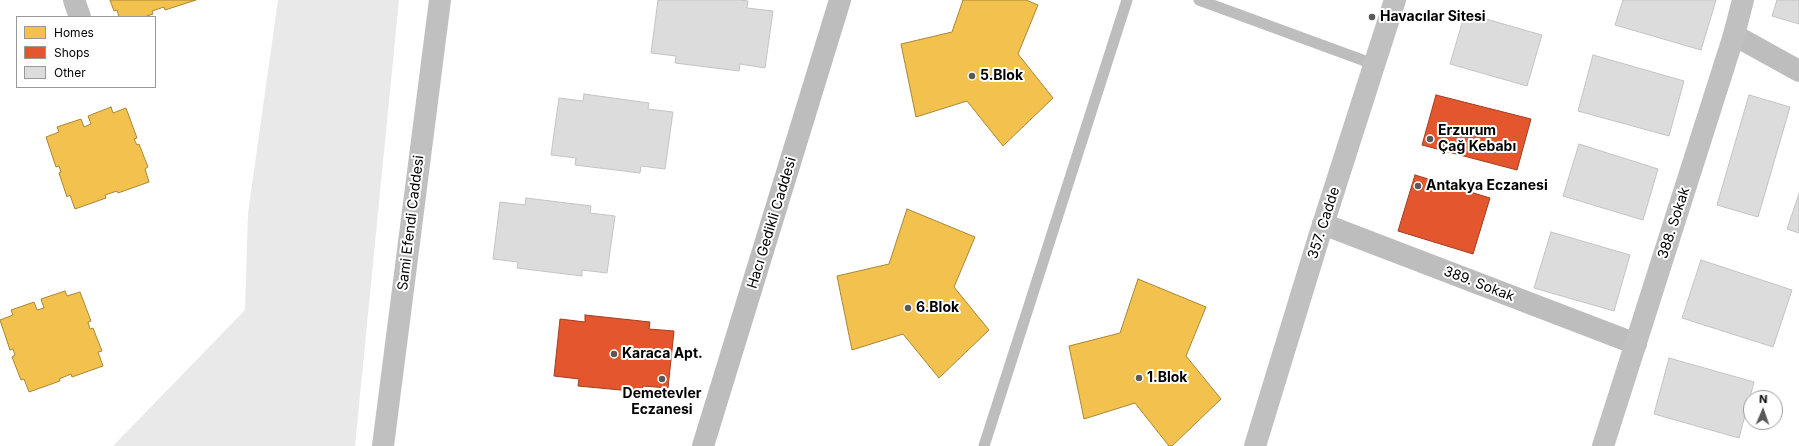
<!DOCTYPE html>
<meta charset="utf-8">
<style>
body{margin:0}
#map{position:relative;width:1799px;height:446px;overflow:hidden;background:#fff;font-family:Inter,sans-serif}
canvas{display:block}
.legend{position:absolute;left:16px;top:16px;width:140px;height:72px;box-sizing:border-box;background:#fff;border:1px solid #999;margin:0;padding:5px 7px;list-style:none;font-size:12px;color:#000}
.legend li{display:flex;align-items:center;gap:8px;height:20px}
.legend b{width:20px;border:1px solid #999}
.north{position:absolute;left:1743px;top:390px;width:40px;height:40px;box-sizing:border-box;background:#fff;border:1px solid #999;border-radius:50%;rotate:2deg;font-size:11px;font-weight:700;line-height:16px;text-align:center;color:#000}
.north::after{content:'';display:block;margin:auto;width:14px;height:18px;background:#595959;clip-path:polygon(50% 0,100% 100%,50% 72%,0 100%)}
</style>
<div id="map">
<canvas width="1799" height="446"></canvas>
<ul class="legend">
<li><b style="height:11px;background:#f2c14e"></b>Homes</li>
<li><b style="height:11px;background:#e4572e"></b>Shops</li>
<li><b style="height:11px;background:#dcdcdc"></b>Other</li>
</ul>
<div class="north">N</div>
</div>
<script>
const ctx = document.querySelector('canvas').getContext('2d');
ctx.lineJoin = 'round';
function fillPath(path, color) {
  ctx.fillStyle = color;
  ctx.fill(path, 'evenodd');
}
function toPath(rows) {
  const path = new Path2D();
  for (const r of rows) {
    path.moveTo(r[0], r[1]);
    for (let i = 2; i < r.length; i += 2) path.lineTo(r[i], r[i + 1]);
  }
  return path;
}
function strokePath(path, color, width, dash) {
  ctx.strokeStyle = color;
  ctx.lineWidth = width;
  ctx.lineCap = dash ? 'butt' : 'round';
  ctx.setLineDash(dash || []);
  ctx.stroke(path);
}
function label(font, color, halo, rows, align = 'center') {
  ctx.font = font + ' Inter,sans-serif';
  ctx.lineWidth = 4;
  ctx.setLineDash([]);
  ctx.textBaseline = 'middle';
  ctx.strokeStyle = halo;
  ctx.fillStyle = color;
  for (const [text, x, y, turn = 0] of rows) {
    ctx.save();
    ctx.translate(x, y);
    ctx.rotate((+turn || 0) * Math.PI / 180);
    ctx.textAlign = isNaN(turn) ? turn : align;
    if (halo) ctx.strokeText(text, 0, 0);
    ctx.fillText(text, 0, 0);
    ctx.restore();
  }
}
const green = toPath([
 [278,0,399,0,355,446,113,446,245,310,248,213]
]);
const homes = toPath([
 [110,0,196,0,165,10,164,7,152,11,153,14,144,17,119,17,117,10,114,11,110,0],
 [963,0,1026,0,1038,5,1018,54,1053,98,1003,146,967,101,916,117,901,44,952,32,963,0],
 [111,107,113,113,126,108,137,138,134,139,137,145,139,144,148,167,145,169,149,182,118,193,117,191,105,195,106,198,75,209,70,195,67,197,59,173,61,172,59,166,56,167,46,137,59,132,57,127,81,119,84,127,91,124,88,116,111,107],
 [907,209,975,237,954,287,989,330,939,378,903,334,852,350,837,276,889,264,907,209],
 [1138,279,1206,307,1186,356,1221,399,1172,446,1169,446,1135,403,1084,419,1069,346,1120,333,1138,279],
 [65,291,67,296,80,292,91,321,88,322,90,329,93,328,102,351,98,352,103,366,72,377,71,374,59,379,60,381,29,392,24,379,21,380,12,357,15,355,13,349,10,350,0,320,13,315,11,310,34,302,37,310,44,308,41,299,65,291]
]);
const shops = toPath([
 [1436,95,1531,119,1517,170,1422,145,1436,95],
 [1415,175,1490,198,1473,254,1398,231,1415,175],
 [585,315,650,322,649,329,674,331,668,388,643,386,642,392,578,386,579,379,554,376,560,319,585,322,585,315]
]);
const building = toPath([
 [658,0,740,0,748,1,747,8,773,11,765,68,740,64,739,71,675,63,676,56,651,53,658,0],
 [1623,0,1716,0,1701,50,1615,25,1623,0],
 [1777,0,1799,0,1799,24,1772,16,1777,0],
 [1465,13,1542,35,1527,86,1450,64,1465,13],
 [1593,55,1684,81,1669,136,1578,111,1593,55],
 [584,94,649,103,648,109,673,112,665,169,641,166,640,173,575,165,576,158,551,155,559,98,583,101,584,94],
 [1749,95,1790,107,1758,217,1717,205,1749,95],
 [1579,144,1658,169,1643,220,1563,196,1579,144],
 [1799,194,1799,233,1787,229,1799,194],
 [526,198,591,206,590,213,615,216,607,273,582,270,582,276,517,268,518,262,493,259,500,202,525,205,526,198],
 [1551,232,1630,255,1614,311,1534,288,1551,232],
 [1701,260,1792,290,1773,347,1682,318,1701,260],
 [1669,358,1754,382,1739,438,1654,414,1669,358]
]);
const lane = toPath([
 [1199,0,1376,65],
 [984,446,1127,0]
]);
const street = toPath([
 [74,0,80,17],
 [1734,35,1799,71],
 [1323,224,1636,344],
 [703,446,840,0]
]);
const secondary = toPath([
 [383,446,440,0],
 [1255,446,1319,237,1395,0],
 [1603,446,1734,35,1743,0]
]);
const markers = [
 [1372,17,4,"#595959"],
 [972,76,4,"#595959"],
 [1430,139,4,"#595959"],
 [1418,186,4,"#595959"],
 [908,308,4,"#595959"],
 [614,354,4,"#595959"],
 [1139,378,4,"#595959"],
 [662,379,4,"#595959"]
];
const poiNames = [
 ["Havacılar Sitesi",1380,17],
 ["5.Blok",980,76],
 ["Erzurum",1438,131],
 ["Çağ Kebabı",1438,147],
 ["Antakya Eczanesi",1426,186],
 ["6.Blok",916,308],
 ["Karaca Apt.",622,354],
 ["1.Blok",1147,378],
 ["Demetevler",662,394,"center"],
 ["Eczanesi",662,410,"center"]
];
const streetNames = [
 ["Sami Efendi Caddesi",411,223,-83],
 ["Hacı Gedikli Caddesi",772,223,-73],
 ["357. Cadde",1324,223,-72],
 ["388. Sokak",1674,223,-72],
 ["389. Sokak",1479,284,21]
];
fillPath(green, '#e9e9e9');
fillPath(homes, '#f2c14e');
strokePath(homes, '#a98737', 1);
fillPath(shops, '#e4572e');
strokePath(shops, '#a03d20', 1);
fillPath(building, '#dcdcdc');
strokePath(building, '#c4c4c4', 1);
strokePath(lane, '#bdbdbd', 11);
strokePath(street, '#bdbdbd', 22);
strokePath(secondary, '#c0c0c0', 22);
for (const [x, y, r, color] of markers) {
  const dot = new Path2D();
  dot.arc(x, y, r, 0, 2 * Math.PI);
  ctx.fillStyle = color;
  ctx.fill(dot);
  strokePath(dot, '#fff', 1.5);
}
label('bold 14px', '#000', '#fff', poiNames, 'left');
label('14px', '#000', '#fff', streetNames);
</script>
